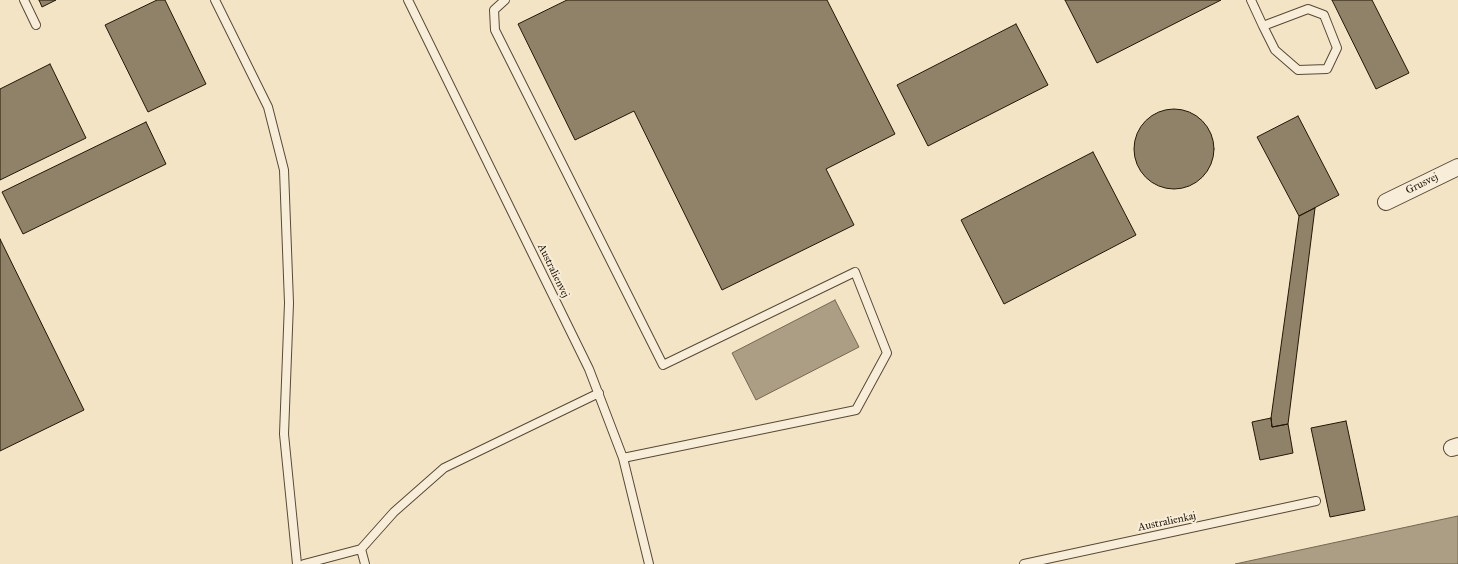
<!DOCTYPE html>
<style>
body{margin:0}
canvas{display:block;background:#f2e4c4}
</style>
<canvas width="1458" height="564"></canvas>
<script>
const ctx = document.querySelector('canvas').getContext('2d');
ctx.lineJoin = 'round';
function fillPath(path, color) {
  ctx.fillStyle = color;
  ctx.fill(path, 'evenodd');
}
function toPath(rows) {
  const path = new Path2D();
  for (const r of rows) {
    if (r.length === 3) {
      path.moveTo(r[0] + r[2], r[1]);
      path.arc(r[0], r[1], r[2], 0, 2 * Math.PI);
      continue;
    }
    path.moveTo(r[0], r[1]);
    for (let i = 2; i < r.length; i += 2) path.lineTo(r[i], r[i + 1]);
  }
  return path;
}
function strokePath(path, color, width, dash) {
  ctx.strokeStyle = color;
  ctx.lineWidth = width;
  ctx.lineCap = dash ? 'butt' : 'round';
  ctx.setLineDash(dash || []);
  ctx.stroke(path);
}
function label(font, color, halo, rows, align = 'center') {
  ctx.font = font + ' "IM FELL Great Primer",serif';
  ctx.lineWidth = 4;
  ctx.setLineDash([]);
  ctx.textBaseline = 'middle';
  ctx.strokeStyle = halo;
  ctx.fillStyle = color;
  for (const [text, x, y, turn = 0] of rows) {
    ctx.save();
    ctx.translate(x, y);
    ctx.rotate((+turn || 0) * Math.PI / 180);
    ctx.textAlign = isNaN(turn) ? turn : align;
    if (halo) ctx.strokeText(text, 0, 0);
    ctx.fillText(text, 0, 0);
    ctx.restore();
  }
}
const water = toPath([
 [835,300,859,347,756,400,732,353,835,300],
 [1458,516,1458,564,1235,564,1458,516]
]);
const building = toPath([
 [39,0,56,0,42,7,39,0],
 [157,0,165,0,206,84,148,112,105,25,157,0],
 [567,0,827,0,895,134,826,169,854,225,722,290,634,111,575,140,518,24,567,0],
 [1065,0,1221,0,1097,63,1065,0],
 [1332,0,1372,0,1409,73,1376,89,1332,0],
 [1016,24,1048,85,928,146,897,85,1016,24],
 [50,64,86,138,0,180,0,89,50,64],
 [1174,149,40],
 [1298,116,1339,195,1299,216,1257,137,1298,116],
 [146,122,166,164,23,234,2,192,146,122],
 [1093,152,1136,235,1004,304,961,220,1093,152],
 [1315,208,1288,424,1272,427,1271,418,1299,216,1315,208],
 [0,239,84,410,0,451,0,239],
 [1271,418,1272,427,1288,424,1293,453,1260,460,1252,422,1271,418],
 [1346,421,1365,510,1330,517,1311,428,1346,421]
]);
const lane = toPath([
 [24,0,36,25],
 [215,0,268,107,284,170,289,303,284,434,297,564],
 [408,0,589,369,623,458,649,564],
 [505,0,494,10,495,30,663,365,855,272,887,353,856,410,623,458],
 [1251,0,1263,26,1275,50,1298,70,1327,69,1337,48,1324,15,1308,9,1263,26],
 [361,549,394,512,444,468,599,393],
 [304,564,361,549,365,564],
 [1024,564,1316,501]
]);
const street = toPath([
 [1386,202,1458,167],
 [1452,448,1458,446]
]);
const streetNames = [
 ["Grusvej",1422,184,-26],
 ["Australienvej",553,271,64],
 ["Australienkaj",1167,522,-12]
];
fillPath(water, '#ac9e84');
strokePath(water, '#766852', 1);
fillPath(building, '#8f8269');
strokePath(building, '#241707', 1);
strokePath(lane, '#584a36', 10);
strokePath(street, '#584a36', 18);
strokePath(lane, '#f7edd9', 8);
strokePath(street, '#f7edd9', 16);
label('11px', '#241707', '#f7edd9', streetNames);
</script>
